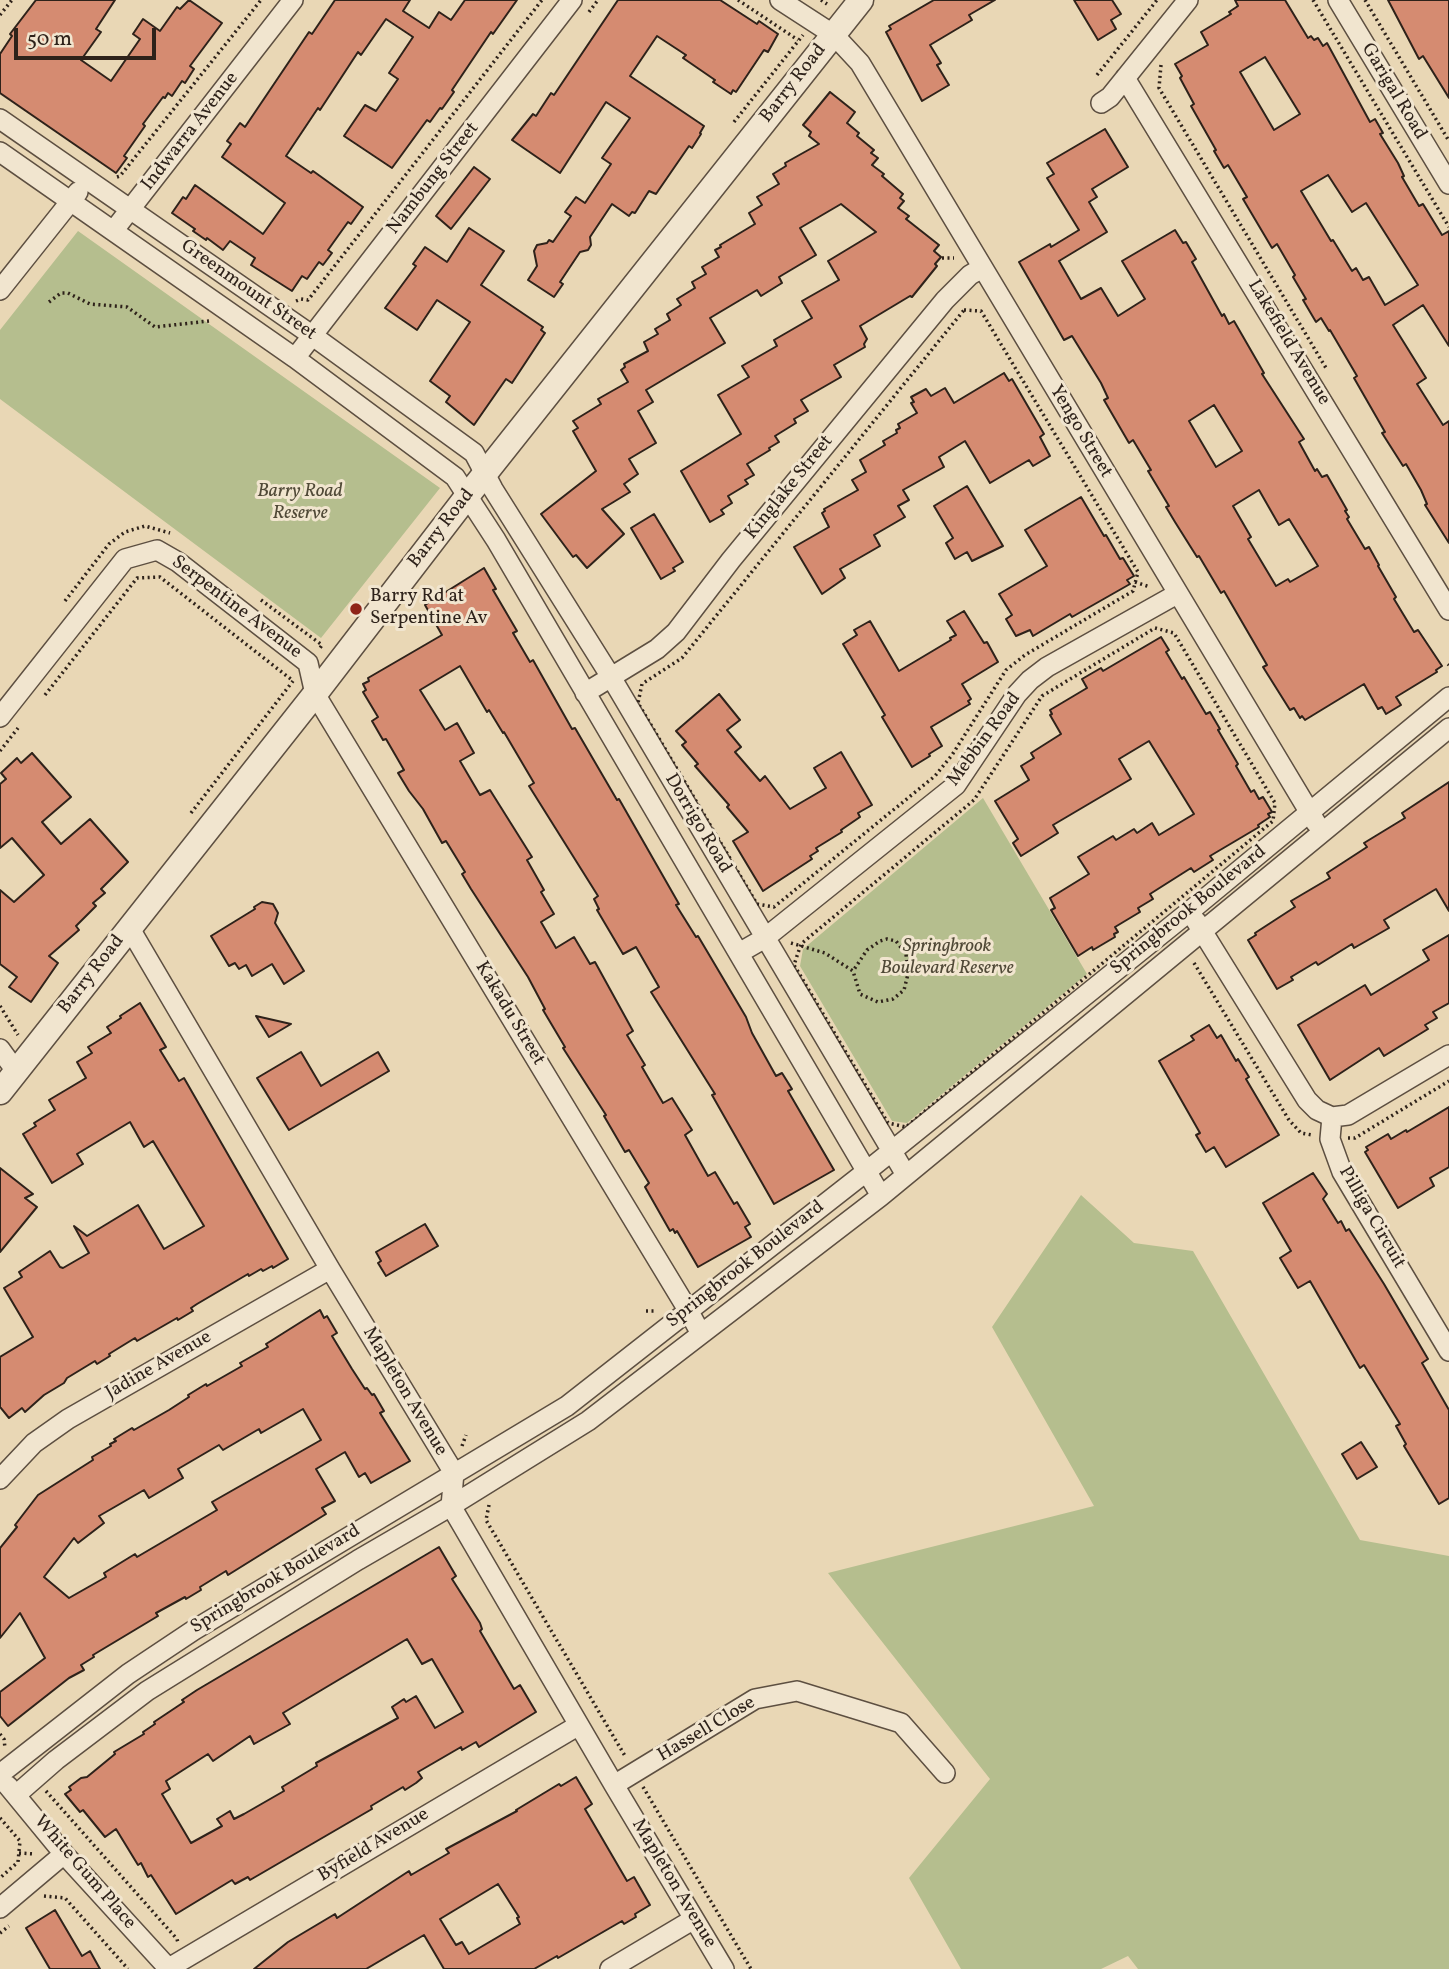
<!DOCTYPE html>
<style>
body{margin:0}
#map{position:relative;width:1449px;height:1969px;overflow:hidden;background:#e9d7b5;font-family:Vollkorn,serif}
canvas{display:block}
.scale{position:absolute;left:14px;top:28px;width:142px;height:32px;box-sizing:border-box;border:4px solid #2e221a;border-top:0;padding-left:9px;font-size:21px;line-height:24px;white-space:nowrap;color:#2e221a;-webkit-text-stroke:5px #f1e5cf;paint-order:stroke}
</style>
<div id="map">
<canvas width="1449" height="1969"></canvas>
<div class="scale">50 m</div>
</div>
<script>
const ctx = document.querySelector('canvas').getContext('2d');
ctx.lineJoin = 'round';
function fillPath(path, color) {
  ctx.fillStyle = color;
  ctx.fill(path, 'evenodd');
}
function toPath(rows) {
  const path = new Path2D();
  for (const r of rows) {
    path.moveTo(r[0], r[1]);
    for (let i = 2; i < r.length; i += 2) path.lineTo(r[i], r[i + 1]);
  }
  return path;
}
function strokePath(path, color, width, dash) {
  ctx.strokeStyle = color;
  ctx.lineWidth = width;
  ctx.lineCap = dash ? 'butt' : 'round';
  ctx.setLineDash(dash || []);
  ctx.stroke(path);
}
function label(font, color, halo, rows, align = 'center') {
  ctx.font = font + ' Vollkorn,serif';
  ctx.lineWidth = 6;
  ctx.setLineDash([]);
  ctx.textBaseline = 'middle';
  ctx.strokeStyle = halo;
  ctx.fillStyle = color;
  for (const [text, x, y, turn = 0] of rows) {
    ctx.save();
    ctx.translate(x, y);
    ctx.rotate((+turn || 0) * Math.PI / 180);
    ctx.textAlign = isNaN(turn) ? turn : align;
    if (halo) ctx.strokeText(text, 0, 0);
    ctx.fillText(text, 0, 0);
    ctx.restore();
  }
}
const green = toPath([
 [78,231,440,488,321,638,0,399,0,330],
 [983,798,1087,974,907,1123,892,1121,800,966,803,949],
 [1081,1195,1134,1243,1193,1251,1360,1540,1449,1556,1449,1969,1138,1969,1128,1956,1101,1969,961,1969,909,1878,990,1779,828,1573,1094,1506,992,1327]
]);
const building = toPath([
 [36,0,115,0,96,29,101,32,81,60,111,81,140,39,133,34,143,19,160,31,177,7,180,9,189,0,222,23,190,66,194,69,185,83,182,81,172,96,168,93,165,98,163,97,143,124,145,126,124,156,127,158,116,173,0,93,0,54,12,36,10,34,36,0],
 [335,0,410,0,403,11,429,28,439,12,451,20,465,0,517,0,493,34,491,32,452,90,454,92,442,109,440,108,430,122,427,120,392,168,344,136,365,105,376,111,398,79,389,73,413,37,386,19,361,55,358,52,320,110,318,108,286,156,311,173,313,171,363,207,351,224,348,222,328,250,332,253,323,265,319,262,307,279,302,276,292,291,251,265,255,258,230,241,223,250,207,238,206,240,193,231,195,229,172,213,183,197,186,199,195,185,263,234,285,203,222,157,231,144,227,141,240,123,245,127,309,32,312,34,335,0],
 [618,0,720,0,757,24,759,21,778,34,768,52,764,50,736,92,733,90,731,94,713,82,715,80,683,58,686,55,657,36,630,76,704,126,700,133,701,134,692,148,689,146,656,194,649,191,635,213,632,212,629,216,612,204,590,237,591,245,588,250,580,252,560,282,563,284,554,297,528,280,537,266,534,251,537,245,547,243,549,240,553,242,571,216,565,212,576,197,585,203,611,164,602,158,630,118,606,102,560,173,512,140,533,114,536,116,551,93,554,95,618,0],
 [934,0,995,0,969,15,972,20,930,45,941,63,937,65,949,85,922,101,886,32,891,29,889,26,934,0],
 [1074,0,1112,0,1121,14,1111,20,1116,29,1098,40,1074,0],
 [1235,0,1285,0,1308,38,1311,36,1314,40,1318,38,1323,46,1327,43,1370,122,1375,119,1383,133,1380,134,1398,163,1404,176,1402,177,1419,206,1423,204,1442,235,1449,231,1449,346,1423,305,1393,325,1426,378,1417,384,1443,425,1449,421,1449,543,1425,505,1427,504,1421,490,1406,464,1403,466,1382,433,1385,432,1354,378,1357,376,1330,330,1329,331,1321,318,1316,322,1303,300,1306,299,1293,277,1295,275,1277,244,1272,248,1243,199,1247,197,1228,165,1224,168,1214,151,1216,150,1191,106,1194,104,1180,78,1182,76,1175,64,1208,45,1201,32,1231,14,1229,12,1238,6,1235,0],
 [1265,57,1300,114,1274,130,1240,72,1265,57],
 [1328,175,1352,212,1366,203,1418,285,1385,305,1369,277,1363,280,1356,268,1352,271,1333,240,1331,241,1301,191,1328,175],
 [1388,0,1449,0,1449,98,1423,56,1419,59,1388,0],
 [830,92,855,112,847,123,859,133,857,136,874,150,871,153,878,158,872,165,884,174,882,176,903,194,900,198,904,201,898,208,909,216,906,219,939,245,934,251,941,257,935,264,937,266,912,297,910,296,860,326,867,339,864,344,865,347,834,365,841,377,801,400,808,411,794,419,796,423,775,436,779,442,769,448,770,450,747,464,754,475,745,480,748,484,728,496,732,503,721,510,724,514,710,522,681,471,741,434,718,395,749,377,742,366,777,346,774,340,812,318,802,301,839,280,828,261,876,232,841,204,800,228,816,255,779,277,782,283,761,296,757,290,710,318,725,343,646,390,653,402,638,411,656,443,629,459,638,474,624,484,630,492,602,509,624,534,587,568,576,555,573,557,541,514,596,471,573,431,578,428,573,421,601,404,598,399,628,382,621,370,625,367,624,364,648,351,644,342,658,334,655,329,670,320,667,314,681,305,677,299,695,288,692,282,706,274,702,267,719,257,715,250,721,247,720,245,755,224,749,213,762,205,757,197,779,184,773,174,786,166,785,163,819,144,809,136,811,132,803,125,830,92],
 [1105,129,1128,167,1092,189,1097,197,1089,202,1107,232,1059,261,1081,299,1101,288,1118,316,1145,299,1122,261,1175,230,1183,243,1186,242,1196,259,1192,262,1222,316,1224,314,1229,324,1234,321,1264,373,1262,374,1304,439,1299,442,1315,471,1317,469,1322,477,1327,475,1347,510,1345,511,1349,517,1347,519,1365,549,1369,547,1379,565,1378,566,1396,597,1394,599,1414,632,1418,630,1442,666,1436,670,1437,672,1396,697,1401,705,1386,714,1382,707,1378,709,1364,684,1305,720,1302,716,1300,718,1294,708,1290,710,1263,667,1267,665,1224,591,1221,593,1199,556,1197,557,1175,522,1166,507,1169,506,1148,471,1151,470,1133,440,1129,443,1104,400,1108,398,1101,383,1072,336,1064,340,1019,262,1050,244,1051,247,1079,230,1047,178,1054,174,1047,163,1105,129],
 [1214,405,1242,451,1216,467,1189,421,1214,405],
 [1259,490,1279,525,1289,519,1318,566,1290,582,1288,579,1276,586,1248,539,1251,537,1233,506,1259,490],
 [474,167,490,179,451,229,436,216,474,167],
 [469,228,504,251,481,285,543,327,541,330,545,333,512,383,506,379,474,425,446,402,450,396,430,381,470,322,437,300,417,330,385,308,416,266,413,264,425,247,447,262,469,228],
 [1004,373,1009,381,1012,379,1044,434,1040,437,1050,456,1033,466,1029,460,990,483,965,441,939,457,944,467,903,490,909,500,898,506,905,517,874,535,880,546,840,569,845,578,822,594,794,547,829,527,822,513,825,511,824,509,858,490,852,480,866,472,860,460,885,445,883,441,897,433,896,430,900,428,898,424,917,413,911,403,914,402,911,397,926,389,931,396,945,388,954,403,1004,373],
 [967,486,1003,546,972,561,967,552,955,559,946,543,953,538,934,506,967,486],
 [1081,497,1104,536,1106,535,1120,559,1123,558,1134,576,1127,580,1130,584,1072,617,1070,614,1033,636,1030,630,1016,636,1006,619,1012,615,999,594,1047,566,1025,530,1081,497],
 [654,514,683,562,673,568,675,571,661,579,631,528,654,514],
 [484,568,496,589,493,590,517,631,513,633,530,662,533,660,572,729,575,728,617,800,619,799,679,904,676,905,696,937,698,936,746,1017,752,1033,776,1076,782,1073,792,1089,788,1091,834,1170,774,1204,712,1095,715,1094,651,992,659,987,636,947,623,954,597,910,599,909,594,899,598,896,529,786,534,783,504,732,503,733,489,710,487,712,460,666,420,690,445,730,457,723,474,753,460,761,480,795,490,790,532,857,527,860,544,890,541,892,554,914,541,922,556,948,574,937,590,964,595,962,633,1031,627,1035,645,1065,642,1067,663,1103,672,1098,692,1130,685,1135,708,1176,715,1172,734,1204,737,1202,750,1224,745,1227,751,1237,698,1267,677,1231,675,1233,673,1229,670,1231,645,1187,649,1183,629,1150,625,1152,604,1116,606,1115,563,1048,565,1047,543,1010,545,1009,528,977,471,889,462,874,465,872,446,841,442,843,423,809,409,791,398,773,404,770,386,739,383,740,372,721,378,717,363,692,366,690,363,684,369,681,368,678,442,635,425,605,484,568],
 [964,611,984,643,987,642,998,662,962,684,971,699,968,701,970,704,931,727,942,746,929,754,930,756,912,767,882,717,885,715,843,644,857,635,854,630,870,621,899,671,951,640,950,638,956,635,947,621,964,611],
 [1161,637,1169,650,1166,652,1182,679,1184,677,1206,714,1210,712,1220,729,1218,730,1238,764,1236,766,1251,792,1254,790,1259,799,1263,797,1272,812,1268,814,1270,817,1258,825,1259,827,1210,856,1213,860,1194,872,1191,868,1150,894,1153,899,1138,908,1140,912,1115,927,1118,932,1114,934,1115,937,1093,950,1092,947,1078,956,1051,910,1055,908,1050,898,1089,874,1078,857,1113,836,1116,840,1134,829,1137,833,1152,823,1159,835,1194,814,1149,741,1119,759,1131,779,1053,825,1058,833,1021,856,1013,843,1018,839,995,801,1029,780,1021,766,1034,758,1031,753,1061,734,1050,715,1052,714,1050,710,1087,688,1082,679,1101,668,1103,671,1161,637],
 [719,694,740,720,727,730,741,747,735,752,760,781,765,776,790,809,826,788,814,768,841,752,872,805,858,813,860,817,841,830,842,832,816,848,818,851,810,856,812,859,763,891,733,841,748,832,727,807,729,805,695,766,698,764,682,745,686,742,676,731,719,694],
 [32,753,71,797,42,822,61,844,90,819,128,862,101,889,105,893,93,903,96,906,76,926,79,930,49,956,58,963,31,1002,9,987,17,977,0,964,0,890,14,902,44,875,12,838,0,848,0,784,6,779,1,773,17,758,21,763,32,753],
 [1449,782,1449,911,1436,889,1384,920,1389,928,1354,948,1352,944,1318,965,1316,962,1291,977,1293,980,1277,989,1248,940,1256,935,1255,933,1295,907,1291,901,1330,878,1327,873,1367,847,1364,843,1405,818,1402,813,1449,782],
 [262,902,273,904,278,913,275,923,304,971,284,984,272,964,252,976,246,965,239,969,235,963,229,966,211,936,255,909,254,907,262,902],
 [1449,935,1449,1003,1433,1012,1437,1018,1425,1025,1428,1029,1384,1056,1379,1048,1330,1080,1298,1025,1365,985,1371,995,1429,960,1423,950,1449,935],
 [140,1003,166,1047,160,1050,179,1081,184,1078,288,1259,273,1268,272,1266,263,1271,261,1269,249,1276,248,1274,197,1304,191,1308,193,1311,178,1320,177,1318,137,1341,135,1338,109,1354,110,1356,97,1364,95,1361,67,1378,64,1383,44,1395,25,1412,22,1408,9,1418,0,1407,0,1357,33,1337,4,1288,22,1277,19,1272,50,1251,60,1267,63,1268,89,1253,74,1226,87,1236,138,1205,164,1249,204,1226,153,1141,144,1147,130,1122,77,1154,83,1164,52,1183,23,1134,36,1126,34,1123,55,1110,49,1100,86,1078,77,1062,92,1053,88,1047,111,1033,107,1027,121,1018,120,1016,140,1003],
 [256,1016,291,1024,269,1037,256,1016],
 [1209,1025,1217,1038,1221,1035,1236,1061,1238,1059,1249,1077,1246,1079,1279,1135,1226,1167,1214,1147,1206,1152,1196,1135,1200,1133,1159,1061,1194,1040,1191,1036,1209,1025],
 [301,1052,321,1086,378,1052,389,1071,289,1130,257,1078,301,1052],
 [1449,1107,1449,1167,1430,1178,1434,1186,1398,1208,1365,1152,1368,1150,1366,1147,1388,1134,1391,1139,1406,1130,1407,1132,1449,1107],
 [0,1168,33,1194,25,1198,37,1207,0,1252,0,1168],
 [1313,1173,1327,1194,1323,1199,1338,1223,1341,1221,1346,1231,1349,1229,1384,1284,1428,1359,1422,1363,1449,1410,1449,1498,1439,1504,1404,1446,1406,1444,1396,1426,1400,1424,1364,1365,1360,1368,1310,1281,1298,1288,1280,1258,1291,1251,1263,1203,1313,1173],
 [425,1224,438,1246,386,1276,378,1263,381,1261,376,1252,425,1224],
 [320,1310,324,1318,327,1316,337,1333,332,1336,352,1369,365,1389,367,1388,372,1395,374,1394,384,1411,380,1413,410,1461,371,1483,365,1473,359,1477,345,1452,316,1469,335,1501,322,1508,326,1514,228,1575,226,1571,200,1587,201,1590,186,1599,185,1597,156,1613,158,1616,93,1655,94,1657,81,1665,84,1670,69,1678,8,1726,0,1716,0,1692,45,1658,20,1613,0,1638,0,1548,17,1527,15,1525,38,1495,93,1460,92,1457,111,1446,110,1444,116,1441,114,1439,132,1428,134,1430,169,1410,189,1397,188,1395,206,1384,207,1386,242,1366,240,1363,268,1347,266,1344,320,1310],
 [303,1409,321,1440,212,1502,217,1510,137,1557,135,1554,104,1573,106,1577,69,1598,44,1577,74,1538,78,1543,104,1523,99,1516,144,1490,149,1498,183,1478,178,1469,219,1445,223,1450,259,1429,261,1433,303,1409],
 [1361,1442,1377,1467,1357,1479,1342,1454,1361,1442],
 [439,1547,456,1576,452,1579,480,1623,482,1629,480,1631,514,1689,520,1685,536,1712,479,1747,476,1742,462,1750,461,1747,418,1772,422,1778,416,1783,405,1790,403,1787,371,1806,372,1809,250,1880,248,1877,235,1884,232,1880,176,1914,151,1875,148,1877,141,1863,138,1865,116,1829,105,1837,83,1810,80,1812,65,1794,71,1790,69,1787,81,1778,87,1777,115,1754,114,1752,144,1734,143,1732,155,1724,154,1722,184,1702,182,1700,197,1690,439,1547],
 [407,1639,422,1664,432,1659,463,1712,435,1728,416,1696,406,1702,404,1699,392,1707,398,1718,316,1763,317,1766,282,1787,284,1791,244,1814,234,1819,230,1811,217,1819,222,1826,191,1843,162,1794,170,1789,166,1781,208,1754,213,1761,250,1736,254,1744,290,1724,283,1713,407,1639],
 [576,1777,592,1804,585,1809,627,1881,634,1877,650,1905,635,1914,636,1917,624,1924,622,1921,558,1958,557,1956,534,1969,444,1969,424,1935,366,1969,254,1969,288,1942,335,1914,337,1918,409,1871,411,1875,449,1853,446,1849,517,1811,516,1810,559,1784,561,1786,576,1777],
 [498,1884,519,1917,517,1918,520,1924,469,1954,462,1942,456,1945,440,1919,498,1884],
 [55,1910,82,1956,90,1951,100,1969,50,1969,26,1928,55,1910]
]);
const path = toPath([
 [738,0,798,40],
 [821,0,827,4],
 [1313,0,1449,227],
 [1365,0,1449,141],
 [589,12,598,0],
 [0,15,12,0],
 [1161,65,1159,88,1326,368],
 [1097,75,1157,0],
 [734,122,803,35],
 [117,177,120,176,261,0],
 [942,258,954,258],
 [296,301,301,299,308,300,542,0],
 [49,302,61,293,68,293,90,304,127,307,155,327,209,321],
 [964,310,981,311,1138,572,1133,591,1025,655,1006,670,952,755,935,776,774,907,757,904,638,703,642,684,682,658,964,310],
 [1135,582,1150,587],
 [261,600,322,645,320,648],
 [65,601,109,544,125,532,145,526,170,533],
 [1155,628,1174,633,1275,803,1273,821,906,1127,888,1123,794,965,801,944,974,800,1042,696,1155,628],
 [1448,664,1449,665],
 [45,695,137,578,160,577,292,680],
 [0,751,18,728],
 [191,813,293,681],
 [791,943,825,953,853,971,860,994,878,1002,893,999,904,990,908,974,906,954,896,941,887,939,880,941,867,950,853,971],
 [1194,963,1289,1120,1301,1133,1312,1135],
 [0,1006,18,1035],
 [1348,1138,1355,1138,1449,1081],
 [646,1311,657,1311],
 [462,1446,466,1435],
 [489,1505,486,1520,625,1756],
 [0,1734,4,1739,5,1748],
 [643,1787,751,1969],
 [46,1791,177,1939,178,1943],
 [0,1818,20,1841,18,1862,0,1878],
 [19,1853,34,1854],
 [44,1896,65,1898,128,1969],
 [0,1933,9,1926]
]);
const minor = toPath([
 [780,0,834,35,860,63,1316,823],
 [1338,0,1449,184],
 [1125,78,1449,610],
 [1101,103,1110,97,1188,0],
 [0,119,313,336,474,453,493,489,611,677,906,1175],
 [0,152,295,358,455,477,496,540,881,1196],
 [114,230,293,0],
 [0,290,78,192],
 [295,358,572,0],
 [585,693,657,649,676,632,731,560,945,300,970,275,982,268],
 [0,717,125,559,157,550,178,562,308,663,315,694,688,1310,701,1334],
 [1196,921,1307,1100,1317,1110,1332,1117,1330,1139,1342,1172,1449,1351],
 [129,927,330,1269,454,1473,451,1506,614,1785,724,1969],
 [739,953,765,938,956,785,1017,694,1030,680,1047,667,1177,594],
 [0,1049,16,1071],
 [1332,1117,1348,1115,1449,1055],
 [0,1479,34,1443,68,1419,330,1269],
 [0,1774,128,1674,194,1630,567,1406,867,1171,1190,911,1449,697],
 [614,1785,755,1699,797,1691,901,1723,945,1773],
 [8,1786,64,1854,169,1969],
 [16,1795,56,1760,147,1691,358,1560,451,1506,588,1421,881,1196,1449,728],
 [0,1908,64,1854],
 [169,1968,579,1725],
 [610,1969,694,1919]
]);
const tertiary = toPath([
 [0,1092,315,694,468,495,861,0]
]);
const markers = [
 [356,609,7,"#8f2418"]
];
const streetNames = [
 ["Barry Road",794,84,-52],
 ["Garigal Road",1393,92,59],
 ["Indwarra Avenue",191,132,-52],
 ["Nambung Street",434,179,-52],
 ["Greenmount Street",248,291,35],
 ["Lakefield Avenue",1288,343,59],
 ["Yengo Street",1080,432,59],
 ["Kinglake Street",790,488,-51],
 ["Barry Road",442,529,-52],
 ["Serpentine Avenue",236,608,37],
 ["Mebbin Road",985,740,-54],
 ["Dorrigo Road",697,824,59],
 ["Springbrook Boulevard",1189,911,-39],
 ["Barry Road",92,975,-52],
 ["Kakadu Street",509,1014,59],
 ["Pilliga Circuit",1371,1218,60],
 ["Springbrook Boulevard",746,1265,-38],
 ["Jadine Avenue",159,1366,-30],
 ["Mapleton Avenue",404,1392,59],
 ["Springbrook Boulevard",276,1580,-31],
 ["Hassell Close",707,1730,-31],
 ["Byfield Avenue",374,1846,-31],
 ["White Gum Place",84,1873,49],
 ["Mapleton Avenue",673,1884,59]
];
const parkNames = [
 ["Barry Road",300,493],
 ["Reserve",300,515],
 ["Springbrook",947,948],
 ["Boulevard Reserve",947,970]
];
const poiNames = [
 ["Barry Rd at",370,598],
 ["Serpentine Av",370,620]
];
fillPath(green, '#b5be8e');
fillPath(building, '#d58b71');
strokePath(building, '#2e221a', 2);
strokePath(minor, '#5d4f41', 22);
strokePath(tertiary, '#5d4f41', 27);
strokePath(path, '#2e221a', 3.5, [2, 3.5]);
strokePath(minor, '#f1e5cf', 19);
strokePath(tertiary, '#f1e5cf', 24);
for (const [x, y, r, color] of markers) {
  const dot = new Path2D();
  dot.arc(x, y, r, 0, 2 * Math.PI);
  ctx.fillStyle = color;
  ctx.fill(dot);
  strokePath(dot, '#f1e5cf', 2.5);
}
label('19px', '#2e221a', '#f1e5cf', streetNames);
label('italic 19px', '#504937', '#f1e5cf', parkNames);
label('19px', '#2e221a', '#f1e5cf', poiNames, 'left');
</script>
